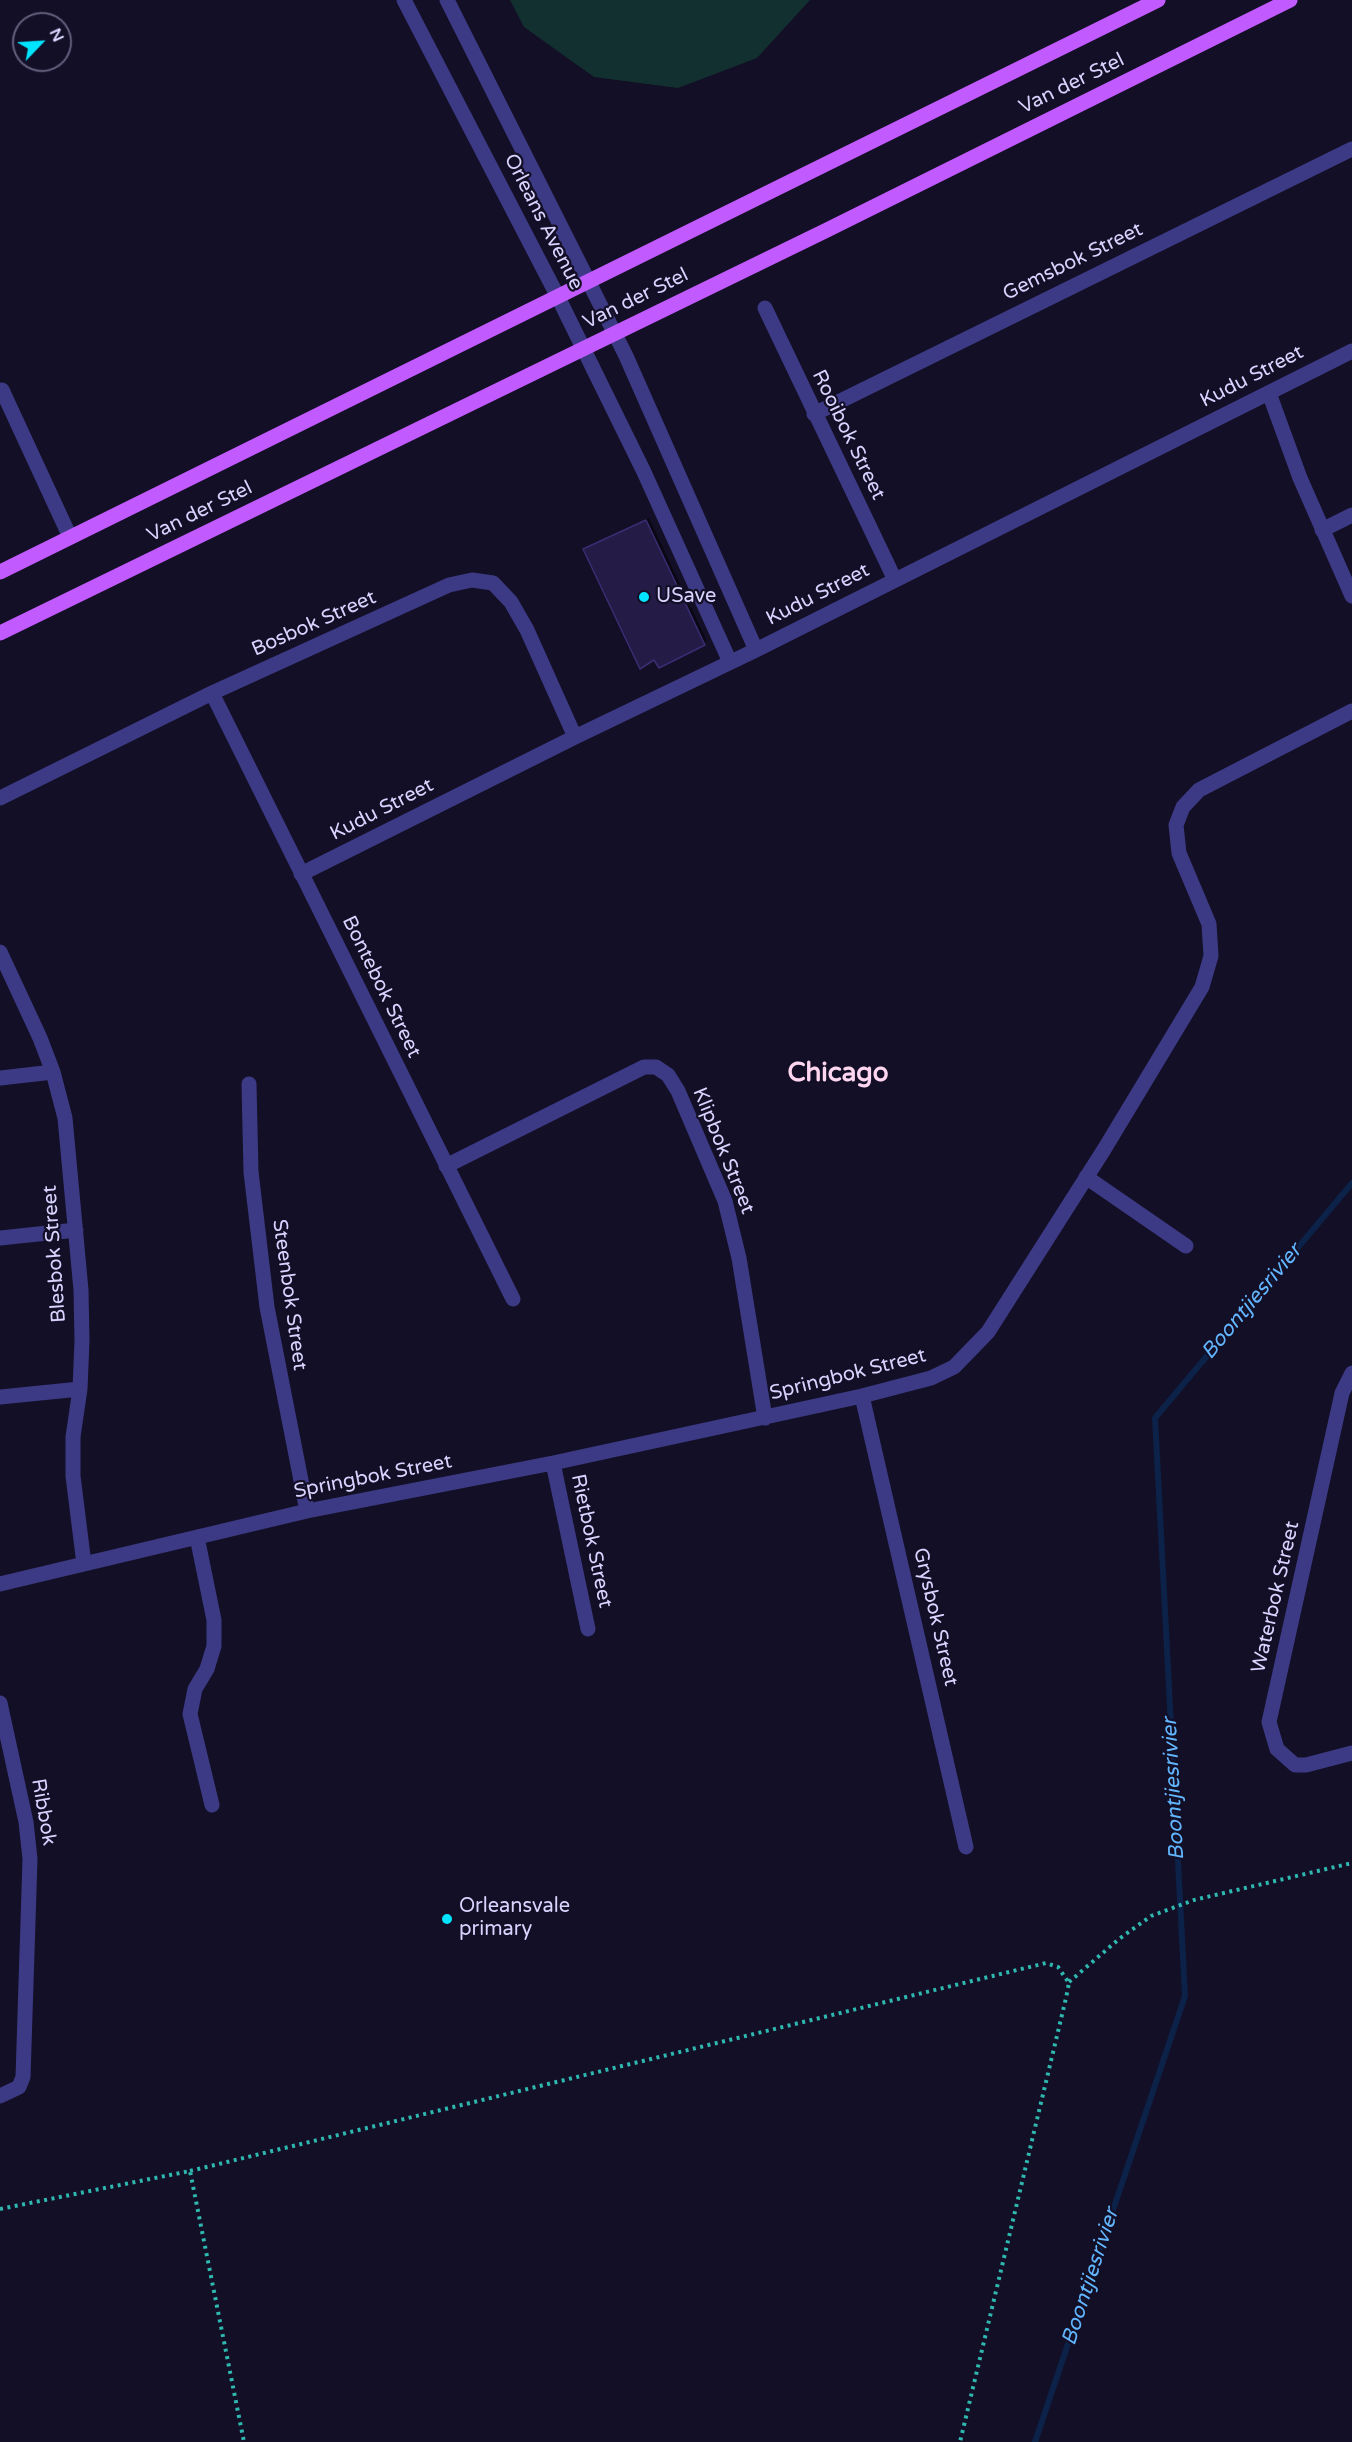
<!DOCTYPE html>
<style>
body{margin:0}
#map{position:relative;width:1352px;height:2442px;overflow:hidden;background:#130f26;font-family:"Varela Round",sans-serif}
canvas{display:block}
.north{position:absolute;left:12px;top:12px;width:60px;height:60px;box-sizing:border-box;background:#130f26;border:2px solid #625e7d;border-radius:50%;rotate:65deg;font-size:16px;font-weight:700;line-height:24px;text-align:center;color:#d9d4ff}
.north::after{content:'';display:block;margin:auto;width:21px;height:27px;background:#00e5ff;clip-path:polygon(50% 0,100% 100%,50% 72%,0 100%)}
</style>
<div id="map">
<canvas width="1352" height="2442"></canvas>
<div class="north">N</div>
</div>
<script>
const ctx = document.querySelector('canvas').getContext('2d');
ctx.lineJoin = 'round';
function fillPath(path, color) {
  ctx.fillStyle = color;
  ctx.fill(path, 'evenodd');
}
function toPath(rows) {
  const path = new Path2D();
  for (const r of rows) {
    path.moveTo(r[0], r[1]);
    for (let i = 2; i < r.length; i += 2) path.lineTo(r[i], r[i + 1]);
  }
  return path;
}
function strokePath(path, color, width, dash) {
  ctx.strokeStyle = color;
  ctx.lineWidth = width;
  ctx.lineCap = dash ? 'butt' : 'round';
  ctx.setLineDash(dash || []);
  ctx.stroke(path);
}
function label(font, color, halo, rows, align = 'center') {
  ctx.font = font + ' "Varela Round",sans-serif';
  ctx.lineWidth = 4.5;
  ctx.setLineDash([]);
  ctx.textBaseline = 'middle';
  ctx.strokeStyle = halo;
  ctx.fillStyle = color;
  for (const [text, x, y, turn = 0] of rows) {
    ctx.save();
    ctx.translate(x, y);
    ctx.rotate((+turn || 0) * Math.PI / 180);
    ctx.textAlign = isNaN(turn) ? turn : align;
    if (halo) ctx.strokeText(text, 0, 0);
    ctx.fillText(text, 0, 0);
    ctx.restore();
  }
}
const green = toPath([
 [510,0,810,0,757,58,678,88,594,77,524,27]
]);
const shadow = toPath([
 [649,518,707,641,659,666,584,549]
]);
const stream = toPath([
 [1035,2442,1185,1996,1155,1418,1352,1183]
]);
const building = toPath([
 [646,520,705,645,659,668,654,660,640,669,583,549,646,520]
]);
const path = toPath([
 [1069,1982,1119,1939,1151,1916,1194,1900,1352,1863],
 [190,2171,1046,1963,1058,1967,1069,1983,1066,1998,960,2442],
 [0,2209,190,2171,244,2442]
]);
const minor = toPath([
 [404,0,558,297,644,472,730,662],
 [447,0,626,356,756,650],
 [765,308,895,580],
 [2,390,70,537],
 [1269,393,1300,478,1352,596],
 [814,414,1352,149],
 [1322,530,1352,515],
 [212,693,513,1299],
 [0,798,212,693,449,585,472,580,493,583,511,602,527,630,575,737],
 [301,874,575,737,756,650,1352,351],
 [0,952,40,1038,53,1072,65,1118,81,1290,82,1341,80,1389,73,1437,73,1476,84,1564],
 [0,1078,53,1072],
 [249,1084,251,1172,267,1307,307,1511],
 [446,1166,644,1067,656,1067,668,1075,678,1091,725,1201,739,1258,765,1418],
 [1086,1177,1186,1246],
 [0,1238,76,1230],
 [1352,1373,1342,1393,1269,1722,1277,1749,1295,1765,1306,1765,1352,1753],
 [862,1396,966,1847],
 [0,1397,80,1389],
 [553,1463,588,1629],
 [197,1537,214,1620,214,1646,207,1669,195,1689,190,1714,212,1805],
 [0,1584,307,1511,553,1463,862,1396,931,1378,954,1367,988,1332,1105,1148,1202,987,1211,956,1209,924,1179,853,1176,825,1183,807,1199,790,1352,711],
 [0,1703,26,1822,30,1859,23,2077,19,2087,0,2096]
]);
const major = toPath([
 [0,572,1158,0],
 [0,633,827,230,1290,0]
]);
const markers = [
 [644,597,6,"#00e5ff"],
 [447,1919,6,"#00e5ff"]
];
const streetNames = [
 ["Van der Stel",1072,84,-26],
 ["Orleans Avenue",543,222,63],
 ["Gemsbok Street",1073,262,-26],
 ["Van der Stel",636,299,-26],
 ["Kudu Street",1252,377,-27],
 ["Rooibok Street",848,435,64],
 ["Van der Stel",200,512,-26],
 ["Kudu Street",818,595,-27],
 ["Bosbok Street",314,624,-24],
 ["Kudu Street",382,810,-27],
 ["Bontebok Street",381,987,64],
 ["Klipbok Street",723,1151,68],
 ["Blesbok Street",55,1254,-94],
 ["Steenbok Street",289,1295,82],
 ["Springbok Street",848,1375,-14],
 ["Springbok Street",373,1477,-11],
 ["Rietbok Street",591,1541,78],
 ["Waterbok Street",1276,1597,-77],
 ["Grysbok Street",935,1617,77],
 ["Ribbok",43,1812,80]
];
const poiNames = [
 ["USave",656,597],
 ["Orleansvale",459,1907],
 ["primary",459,1930]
];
const waterNames = [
 ["Boontjiesrivier",1252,1302,-50],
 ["Boontjiesrivier",1174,1789,-93],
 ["Boontjiesrivier",1091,2277,-72]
];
const districtNames = [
 ["Chicago",838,1074]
];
fillPath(green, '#12302f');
fillPath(shadow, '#0007');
strokePath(stream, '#0c2248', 6);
fillPath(building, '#241b47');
strokePath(building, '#3b2d73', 1.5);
strokePath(path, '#2fb8b0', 4, [3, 4.5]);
strokePath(minor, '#3d3a85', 15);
strokePath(major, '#c25bff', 15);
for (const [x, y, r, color] of markers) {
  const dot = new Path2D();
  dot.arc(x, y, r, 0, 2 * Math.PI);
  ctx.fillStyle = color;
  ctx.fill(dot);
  strokePath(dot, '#130f26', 2);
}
label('20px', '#d9d4ff', '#130f26', streetNames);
label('20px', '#d9d4ff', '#130f26', poiNames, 'left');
label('italic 21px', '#62b6ff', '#130f26', waterNames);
label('bold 26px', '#ffd6f0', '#130f26', districtNames);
</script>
